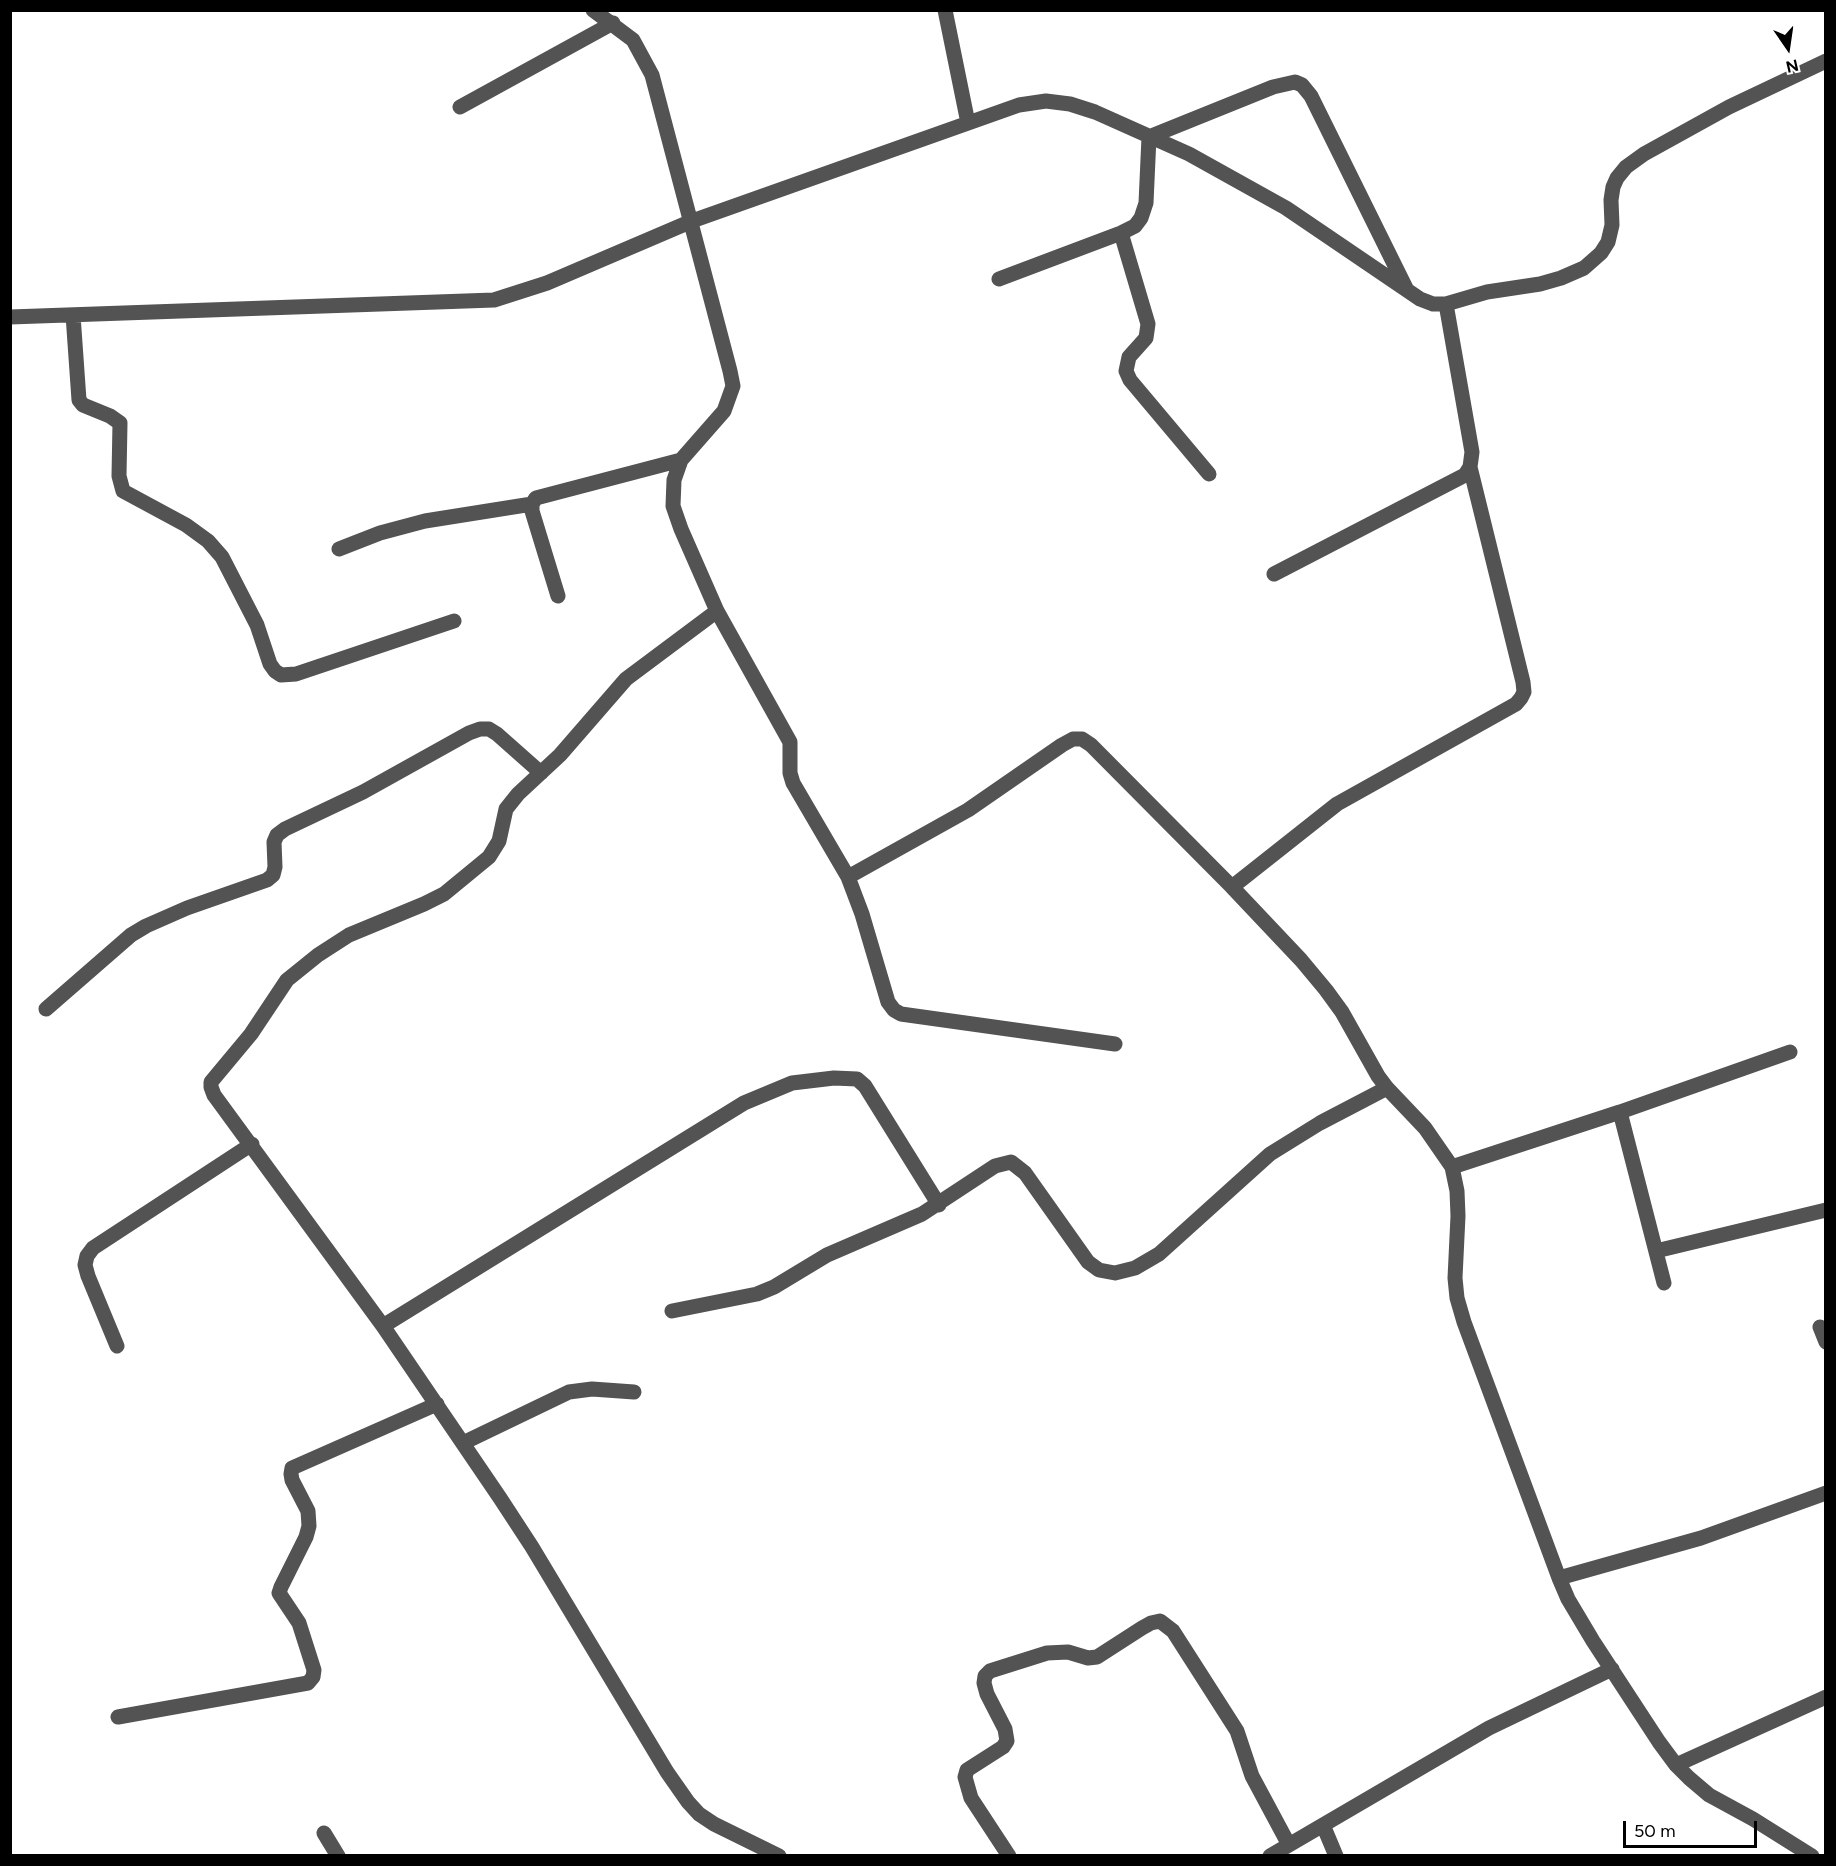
<!DOCTYPE html>
<style>
body{margin:0}
#map{position:relative;width:1836px;height:1866px;overflow:hidden;background:#fff;font-family:Figtree,sans-serif}
canvas{display:block}
.frame{position:absolute;inset:0;border:12px solid #000;pointer-events:none}
.north{position:absolute;left:1758px;top:18px;width:60px;height:60px;-webkit-text-stroke:4px #fff;paint-order:stroke;rotate:167deg;font-size:16px;font-weight:700;line-height:24px;text-align:center;color:#000}
.north::after{content:'';display:block;margin:auto;width:21px;height:27px;background:#000;clip-path:polygon(50% 0,100% 100%,50% 72%,0 100%)}
.scale{position:absolute;left:1623px;top:1821px;width:134px;height:27px;box-sizing:border-box;border:3px solid #000;border-top:0;padding-left:8px;font-size:18px;line-height:21px;white-space:nowrap;color:#000;-webkit-text-stroke:4px #fff;paint-order:stroke}
</style>
<div id="map">
<canvas width="1836" height="1866"></canvas>
<div class="frame"></div>
<div class="north">N</div>
<div class="scale">50 m</div>
</div>
<script>
const ctx = document.querySelector('canvas').getContext('2d');
ctx.lineJoin = 'round';
function toPath(rows) {
  const path = new Path2D();
  for (const r of rows) {
    path.moveTo(r[0], r[1]);
    for (let i = 2; i < r.length; i += 2) path.lineTo(r[i], r[i + 1]);
  }
  return path;
}
function strokePath(path, color, width, dash) {
  ctx.strokeStyle = color;
  ctx.lineWidth = width;
  ctx.lineCap = dash ? 'butt' : 'round';
  ctx.setLineDash(dash || []);
  ctx.stroke(path);
}
const minor = toPath([
 [593,10,633,40,652,75,730,371,733,386,724,411,681,460,674,480,673,506,681,529,717,611,790,742,790,773,793,783,848,877,862,914,888,1002,894,1010,901,1014,1115,1044],
 [945,10,968,123],
 [460,107,613,23],
 [1121,233,1148,324,1146,338,1129,357,1126,371,1130,380,1209,474],
 [999,279,1121,233,1135,226,1141,218,1146,203,1149,137,1273,87,1295,82,1302,85,1311,96,1406,288],
 [73,315,79,400,83,405,110,416,120,423,119,476,123,491,186,525,208,541,222,557,257,625,270,664,275,671,281,675,296,674,454,621],
 [10,317,494,300,547,283,692,221,1019,105,1046,101,1070,104,1095,112,1189,154,1286,208,1420,299,1433,304,1446,304,1487,292,1540,284,1561,278,1584,268,1601,253,1608,242,1612,225,1611,200,1613,187,1617,178,1626,167,1644,154,1729,107,1826,61],
 [339,549,380,533,425,521,532,504],
 [1274,574,1465,475,1470,467,1472,452,1446,304],
 [558,596,532,511,532,504,536,498,681,460],
 [717,611,626,679,560,755,518,794,506,809,499,841,489,857,444,894,424,904,349,935,318,955,287,980,251,1034,211,1082,211,1087,214,1095,383,1326,500,1498,532,1547,667,1772,688,1802,699,1814,714,1824,779,1856],
 [848,877,968,810,1062,745,1073,739,1082,739,1091,745,1232,887,1301,960,1326,990,1342,1012,1378,1076,1387,1088,1425,1128,1452,1167,1457,1191,1458,1216,1455,1278,1457,1298,1464,1322,1559,1578,1568,1599,1593,1641,1659,1742,1676,1765,1689,1778,1709,1795,1753,1819,1812,1856],
 [1232,887,1337,804,1516,704,1521,698,1524,692,1523,682,1470,467],
 [46,1009,131,935,146,926,187,908,267,880,273,875,275,867,274,842,277,835,285,829,363,792,469,733,480,729,489,729,497,734,541,773],
 [1620,1112,1664,1283],
 [1452,1167,1620,1112,1790,1052],
 [1656,1251,1826,1210],
 [672,1311,757,1294,774,1287,827,1255,922,1214,995,1166,1011,1162,1025,1173,1088,1262,1099,1270,1115,1273,1135,1268,1159,1254,1270,1154,1320,1123,1387,1088],
 [383,1326,744,1103,792,1083,834,1078,857,1079,865,1086,939,1205],
 [1820,1327,1826,1342],
 [117,1346,88,1276,85,1265,87,1256,93,1248,252,1144],
 [463,1443,569,1392,592,1389,634,1392],
 [1559,1578,1701,1538,1826,1493],
 [118,1717,308,1683,313,1677,314,1670,299,1623,279,1593,281,1587,306,1537,309,1526,308,1511,292,1480,291,1474,292,1468,437,1404],
 [1676,1765,1826,1697],
 [1323,1825,1336,1856],
 [324,1833,338,1856],
 [1009,1856,971,1798,965,1777,967,1770,1003,1747,1007,1741,1005,1729,987,1694,984,1683,985,1676,990,1671,1047,1653,1068,1652,1088,1658,1097,1657,1142,1628,1151,1623,1160,1621,1173,1631,1237,1731,1252,1776,1289,1845],
 [1270,1856,1489,1728,1612,1669]
]);
strokePath(minor, '#535353', 15);
</script>
